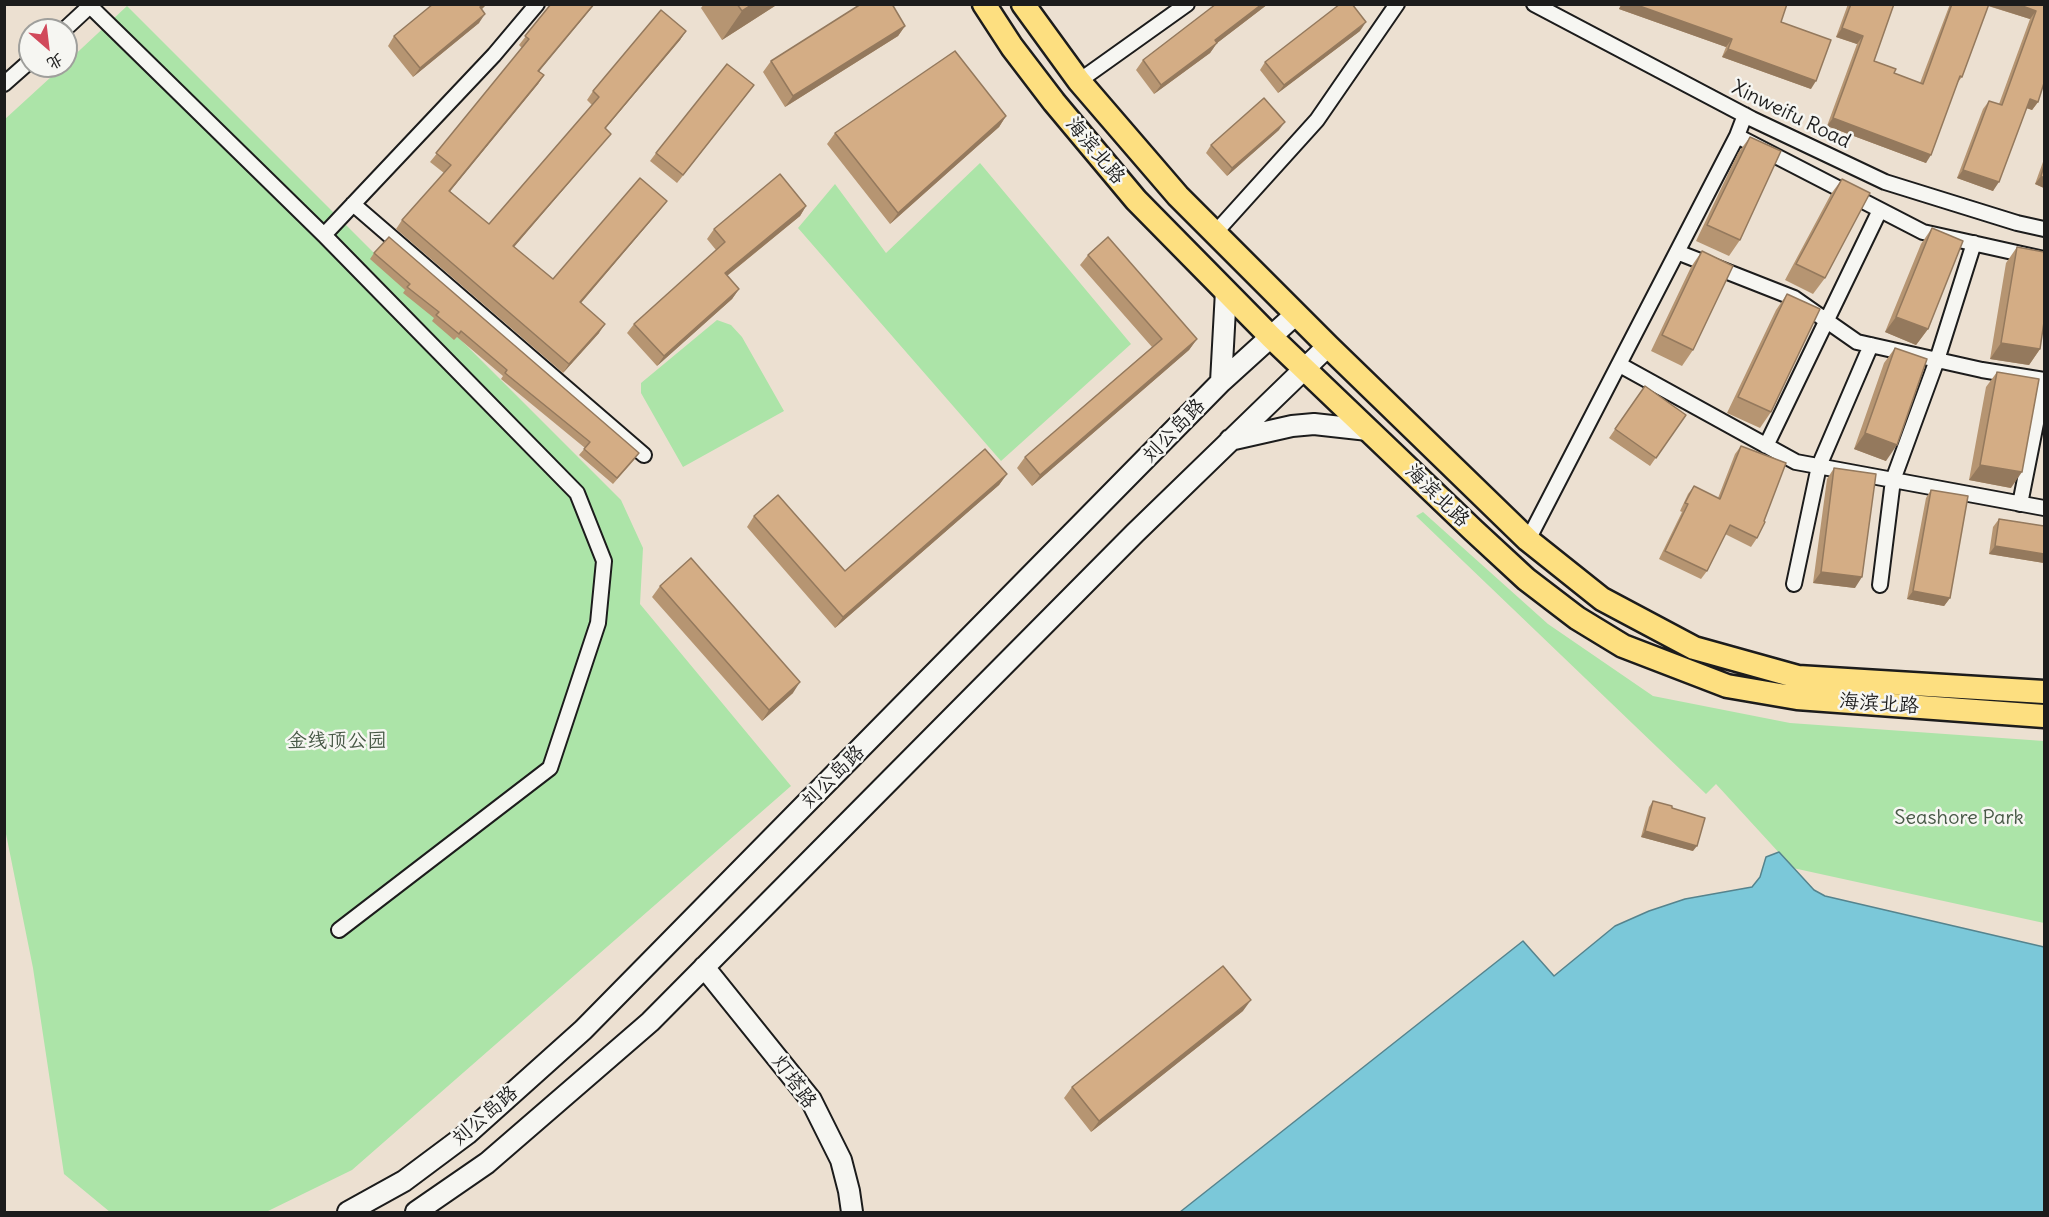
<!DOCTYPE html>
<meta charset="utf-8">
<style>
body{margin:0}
#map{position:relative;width:2049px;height:1217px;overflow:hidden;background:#ece0d1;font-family:Delius,"LXGW WenKai TC",sans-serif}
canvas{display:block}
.frame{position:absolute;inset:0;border:6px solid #1c1c1c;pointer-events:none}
.north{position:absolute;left:18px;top:18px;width:60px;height:60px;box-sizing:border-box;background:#f6f6f2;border:2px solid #9f9f9c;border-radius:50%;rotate:152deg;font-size:16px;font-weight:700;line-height:24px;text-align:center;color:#1c1c1c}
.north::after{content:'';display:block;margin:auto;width:21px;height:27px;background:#d1495b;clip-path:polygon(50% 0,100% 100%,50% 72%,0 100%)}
</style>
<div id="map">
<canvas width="2049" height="1217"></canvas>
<div class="frame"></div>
<div class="north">北</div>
</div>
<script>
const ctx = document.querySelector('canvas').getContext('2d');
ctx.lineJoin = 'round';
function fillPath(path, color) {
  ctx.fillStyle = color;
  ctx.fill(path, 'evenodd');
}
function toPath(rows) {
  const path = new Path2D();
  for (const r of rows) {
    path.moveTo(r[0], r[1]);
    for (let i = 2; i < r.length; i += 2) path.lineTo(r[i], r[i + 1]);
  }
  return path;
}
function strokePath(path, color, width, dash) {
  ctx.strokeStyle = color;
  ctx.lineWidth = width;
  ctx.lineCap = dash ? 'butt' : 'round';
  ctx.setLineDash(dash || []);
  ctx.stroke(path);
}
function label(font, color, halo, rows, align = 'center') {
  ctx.font = font + ' Delius,"LXGW WenKai TC",sans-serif';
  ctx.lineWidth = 5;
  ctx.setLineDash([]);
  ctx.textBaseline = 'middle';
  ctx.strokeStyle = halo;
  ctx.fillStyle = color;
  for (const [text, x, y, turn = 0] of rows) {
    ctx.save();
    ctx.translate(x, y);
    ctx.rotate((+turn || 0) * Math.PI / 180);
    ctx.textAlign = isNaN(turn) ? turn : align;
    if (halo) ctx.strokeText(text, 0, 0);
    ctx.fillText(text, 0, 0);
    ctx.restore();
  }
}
const green = toPath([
 [127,6,621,500,643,548,640,604,791,786,352,1170,266,1212,110,1212,64,1174,33,968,5,829,4,120,63,66,66,66,66,63],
 [980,163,1131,344,1001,461,798,228,835,184,886,253],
 [717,320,731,325,742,337,784,411,683,467,641,393,641,383],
 [1423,512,1548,624,1653,696,1790,723,2044,741,2044,923,1793,868,1716,784,1706,794,1416,516]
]);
const water = toPath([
 [1779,852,1814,890,1825,896,2044,947,2044,1212,1180,1212,1523,941,1554,976,1615,926,1649,911,1685,899,1752,887,1760,877,1766,857,1779,852]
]);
const street = toPath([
 [1534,4,1752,119,1885,182,2017,223,2044,229],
 [90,6,324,235,577,493,604,561,598,623,550,768,339,930],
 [64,30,92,4],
 [1079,81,1187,4],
 [4,84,30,61],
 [1737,136,1923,232,2044,259],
 [353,204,644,455],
 [1215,233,1317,120,1397,4],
 [324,235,494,55,537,4],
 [1677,252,1794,298,1857,342,1982,370,2044,380],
 [1620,365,1796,462,2044,508],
 [1766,446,1880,210],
 [2020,504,2044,383],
 [1528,540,1737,136,1745,115],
 [1794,584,1819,466,1871,345],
 [1880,585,1893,480,1937,360,1974,243]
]);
const secondary = toPath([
 [1221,382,1226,291],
 [1230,440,1292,426,1314,424,1368,430],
 [704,967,811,1100,841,1160,849,1191,852,1212],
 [348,1212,404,1181,467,1134,583,1030,1221,382,1296,314],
 [416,1212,487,1163,650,1022,1135,533,1328,346]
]);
const primary = toPath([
 [984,4,1012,47,1054,102,1136,200,1271,337,1473,530,1526,579,1577,618,1623,646,1727,686,1797,698,2044,716],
 [1023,4,1079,81,1178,196,1328,346,1528,540,1602,599,1694,648,1798,677,2044,692]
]);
const wall = toPath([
 [551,4,539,71,544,75,538,84,450,191,489,224,592,105,587,100,593,91,686,31,680,40,605,129,611,134,604,142,514,247,553,279,660,210,581,303,599,333,563,373,396,229,402,220,444,173,430,162,522,48,519,45],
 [704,4,778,4,722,40,701,8],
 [1216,4,1268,4,1217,43,1210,53,1154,94,1136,70,1143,60],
 [1621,4,1787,4,1781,22,1811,89,1722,57,1726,47,1619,9],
 [1848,4,1894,4,1874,61,1894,73,1920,83,1950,4,2044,4,2038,102,2032,110,2026,108,1993,191,1957,178,1983,109,1989,101,1999,104,2030,19,1988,6,1962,77,1958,82,1926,163,1827,126,1857,44,1836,37],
 [482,9,479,23,413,77,388,46,394,36],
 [905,26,898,36,785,107,763,72,771,61],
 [1360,31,1278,93,1260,70,1265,62],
 [754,85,677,183,650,161,656,153],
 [1006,116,999,127,890,224,827,144,835,133],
 [1279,130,1227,176,1206,153,1211,145],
 [1750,137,1740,240,1729,256,1696,241,1738,153],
 [2044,159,2044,188,2035,184],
 [1842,179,1825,278,1813,294,1785,280,1831,194],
 [806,206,800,216,727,276,739,289,732,299,657,366,627,333,634,324,716,250,707,239,714,229],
 [1932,228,1928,329,1916,345,1885,332,1921,244],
 [2017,247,2040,349,2029,365,1990,359,2006,263],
 [1702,251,1693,350,1682,366,1651,351,1691,267],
 [374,253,635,459,613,484,579,455,585,448,501,379,503,376,457,337,454,340,432,321,434,318,403,293,405,290,370,259],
 [1088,255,1197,339,1189,350,1032,486,1017,468,1025,457,1152,347,1080,265],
 [1787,294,1771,412,1760,428,1727,413,1776,310],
 [1895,348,1886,461,1854,449,1884,363],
 [1997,372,2011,488,1969,480,1986,387],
 [1645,386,1686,415,1650,466,1609,438],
 [1741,446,1757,538,1751,547,1725,534,1707,571,1701,579,1659,559,1682,512,1680,511,1688,494,1694,486,1718,498,1735,454],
 [1834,468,1855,588,1813,583,1827,479],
 [1007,474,999,485,835,628,747,527,754,516,845,571],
 [1931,490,1950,598,1944,606,1907,599,1926,498],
 [1999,519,2044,526,2044,563,1989,554,1993,527],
 [660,586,793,693,762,721,652,597],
 [1653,801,1672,808,1693,851,1641,837,1649,807],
 [1243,1011,1091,1132,1064,1098,1072,1087]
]);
const shadedWall = toPath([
 [483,4,487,4,474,17,480,7],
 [594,4,595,4,532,80,538,71],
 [753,4,778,4,722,40,742,11],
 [1262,4,1268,4,1208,50,1215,40],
 [1622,4,1634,4,1732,39,1726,47,1619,9],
 [2017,4,2036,11,2030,19,1986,5],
 [485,14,479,23,413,77,420,68],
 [1366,22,1360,31,1278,93,1284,85],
 [905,26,898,36,785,107,793,96],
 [1842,28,1863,36,1857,44,1836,37],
 [686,31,680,40,598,137,605,128],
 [1217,43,1210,53,1154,94,1161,85],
 [1728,49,1816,81,1811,89,1722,57],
 [544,75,538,84,443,200,449,191],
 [754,85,748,93,677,183,683,175],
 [2030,99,2038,102,2032,110,2024,107],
 [1006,116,999,127,890,224,898,213],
 [1833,118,1931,155,1926,163,1827,126],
 [1285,122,1279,130,1227,176,1232,168],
 [611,134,604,142,507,255,513,246],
 [1963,170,1999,182,1993,191,1957,178],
 [2041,176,2044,178,2044,188,2035,184],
 [667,201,660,210,574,311,580,302],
 [806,206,800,216,718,283,725,273],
 [739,289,732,299,657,366,664,356],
 [1896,317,1928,329,1916,345,1885,332],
 [605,324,599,333,563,373,569,364],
 [1197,339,1189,350,1032,486,1040,475],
 [2001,343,2040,349,2029,365,1990,359],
 [1865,433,1897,445,1886,461,1854,449],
 [1980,465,2022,472,2011,488,1969,480],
 [1007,474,999,485,835,628,843,617],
 [1995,546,2044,554,2044,563,1989,554],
 [1821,572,1862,577,1855,588,1813,583],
 [1913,591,1950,598,1944,606,1907,599],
 [800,682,793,693,762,721,769,710],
 [1645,831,1697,846,1693,851,1641,837],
 [1251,1000,1243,1011,1091,1132,1099,1121]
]);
const building = toPath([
 [433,4,483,4,480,7,485,14,420,68,394,36,433,4],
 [551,4,594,4,538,71,544,75,449,191,489,224,599,97,593,91,661,10,686,31,605,128,611,134,513,246,553,279,640,178,667,201,580,302,605,324,569,364,402,220,451,165,436,153,529,39,525,36,551,4],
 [737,4,753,4,742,11,737,4],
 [861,4,892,4,905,26,793,96,771,61,861,4],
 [1216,4,1262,4,1215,40,1217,43,1161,85,1143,60,1216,4],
 [1340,4,1352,4,1366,22,1284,85,1265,62,1340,4],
 [1634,4,1787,4,1781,22,1831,40,1816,81,1728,49,1732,39,1634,4],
 [1851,4,1894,4,1874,61,1896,69,1894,73,1923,84,1952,4,1989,4,1962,77,1960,76,1931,155,1833,118,1863,36,1842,28,1851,4],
 [2017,4,2044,4,2044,83,2038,102,2030,99,1999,182,1963,170,1989,101,2002,105,2036,11,2017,4],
 [955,51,1006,116,898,213,835,133,955,51],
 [727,64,754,85,683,175,656,153,727,64],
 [1264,98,1285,122,1232,168,1211,145,1264,98],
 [1750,137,1781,151,1740,240,1707,225,1750,137],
 [2044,166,2044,178,2041,176,2044,166],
 [780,174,806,206,725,273,739,289,664,356,634,324,725,242,714,229,780,174],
 [1842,179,1870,193,1825,278,1796,264,1842,179],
 [1932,228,1963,241,1928,329,1896,317,1932,228],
 [389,237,639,453,617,478,584,449,590,442,505,373,507,370,461,331,459,334,436,315,439,312,407,287,410,284,374,253,389,237],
 [1108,237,1197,339,1040,475,1025,457,1162,339,1088,255,1108,237],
 [2017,247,2044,252,2044,322,2040,349,2001,343,2017,247],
 [1702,251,1733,266,1693,350,1662,335,1702,251],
 [1787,294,1820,309,1771,412,1738,397,1787,294],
 [1895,348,1927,359,1897,445,1865,433,1895,348],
 [1997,372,2039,379,2022,472,1980,465,1997,372],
 [1645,386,1686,415,1656,458,1615,429,1645,386],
 [1741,446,1786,463,1764,521,1765,522,1757,538,1730,525,1707,571,1665,551,1688,504,1685,503,1694,486,1720,499,1741,446],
 [985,449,1007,474,843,617,754,516,778,495,845,571,985,449],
 [1834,468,1876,474,1862,577,1821,572,1834,468],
 [1931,490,1968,496,1950,598,1913,591,1931,490],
 [1999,519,2044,526,2044,554,1995,546,1999,519],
 [691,558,800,682,769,710,660,586,691,558],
 [1653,801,1672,806,1672,808,1705,818,1697,846,1645,831,1653,801],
 [1223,966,1251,1000,1099,1121,1072,1087,1223,966]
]);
const streetNames = [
 ["Xinweifu Road",1791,115,26],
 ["海滨北路",1095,151,50],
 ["刘公岛路",1174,431,-46],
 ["海滨北路",1437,496,44],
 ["海滨北路",1879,704,4],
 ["刘公岛路",833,777,-45],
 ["灯塔路",794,1082,54],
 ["刘公岛路",485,1116,-41]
];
const parkNames = [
 ["金线顶公园",337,741],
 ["Seashore Park",1959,818]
];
fillPath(green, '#ace4a8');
fillPath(water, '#7bc8d9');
strokePath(water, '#55838d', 1.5);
strokePath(street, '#1c1c1c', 18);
strokePath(secondary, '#1c1c1c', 24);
strokePath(primary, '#1c1c1c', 27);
strokePath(street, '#f6f6f2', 14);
strokePath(secondary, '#f6f6f2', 20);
strokePath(primary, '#fddf80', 22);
fillPath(wall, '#b69572');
fillPath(shadedWall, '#94795d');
fillPath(building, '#d4ad85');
strokePath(building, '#94795d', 1.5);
label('20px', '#1c1c1c', '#f6f6f2', streetNames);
label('20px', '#475846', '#f6f6f2', parkNames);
</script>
